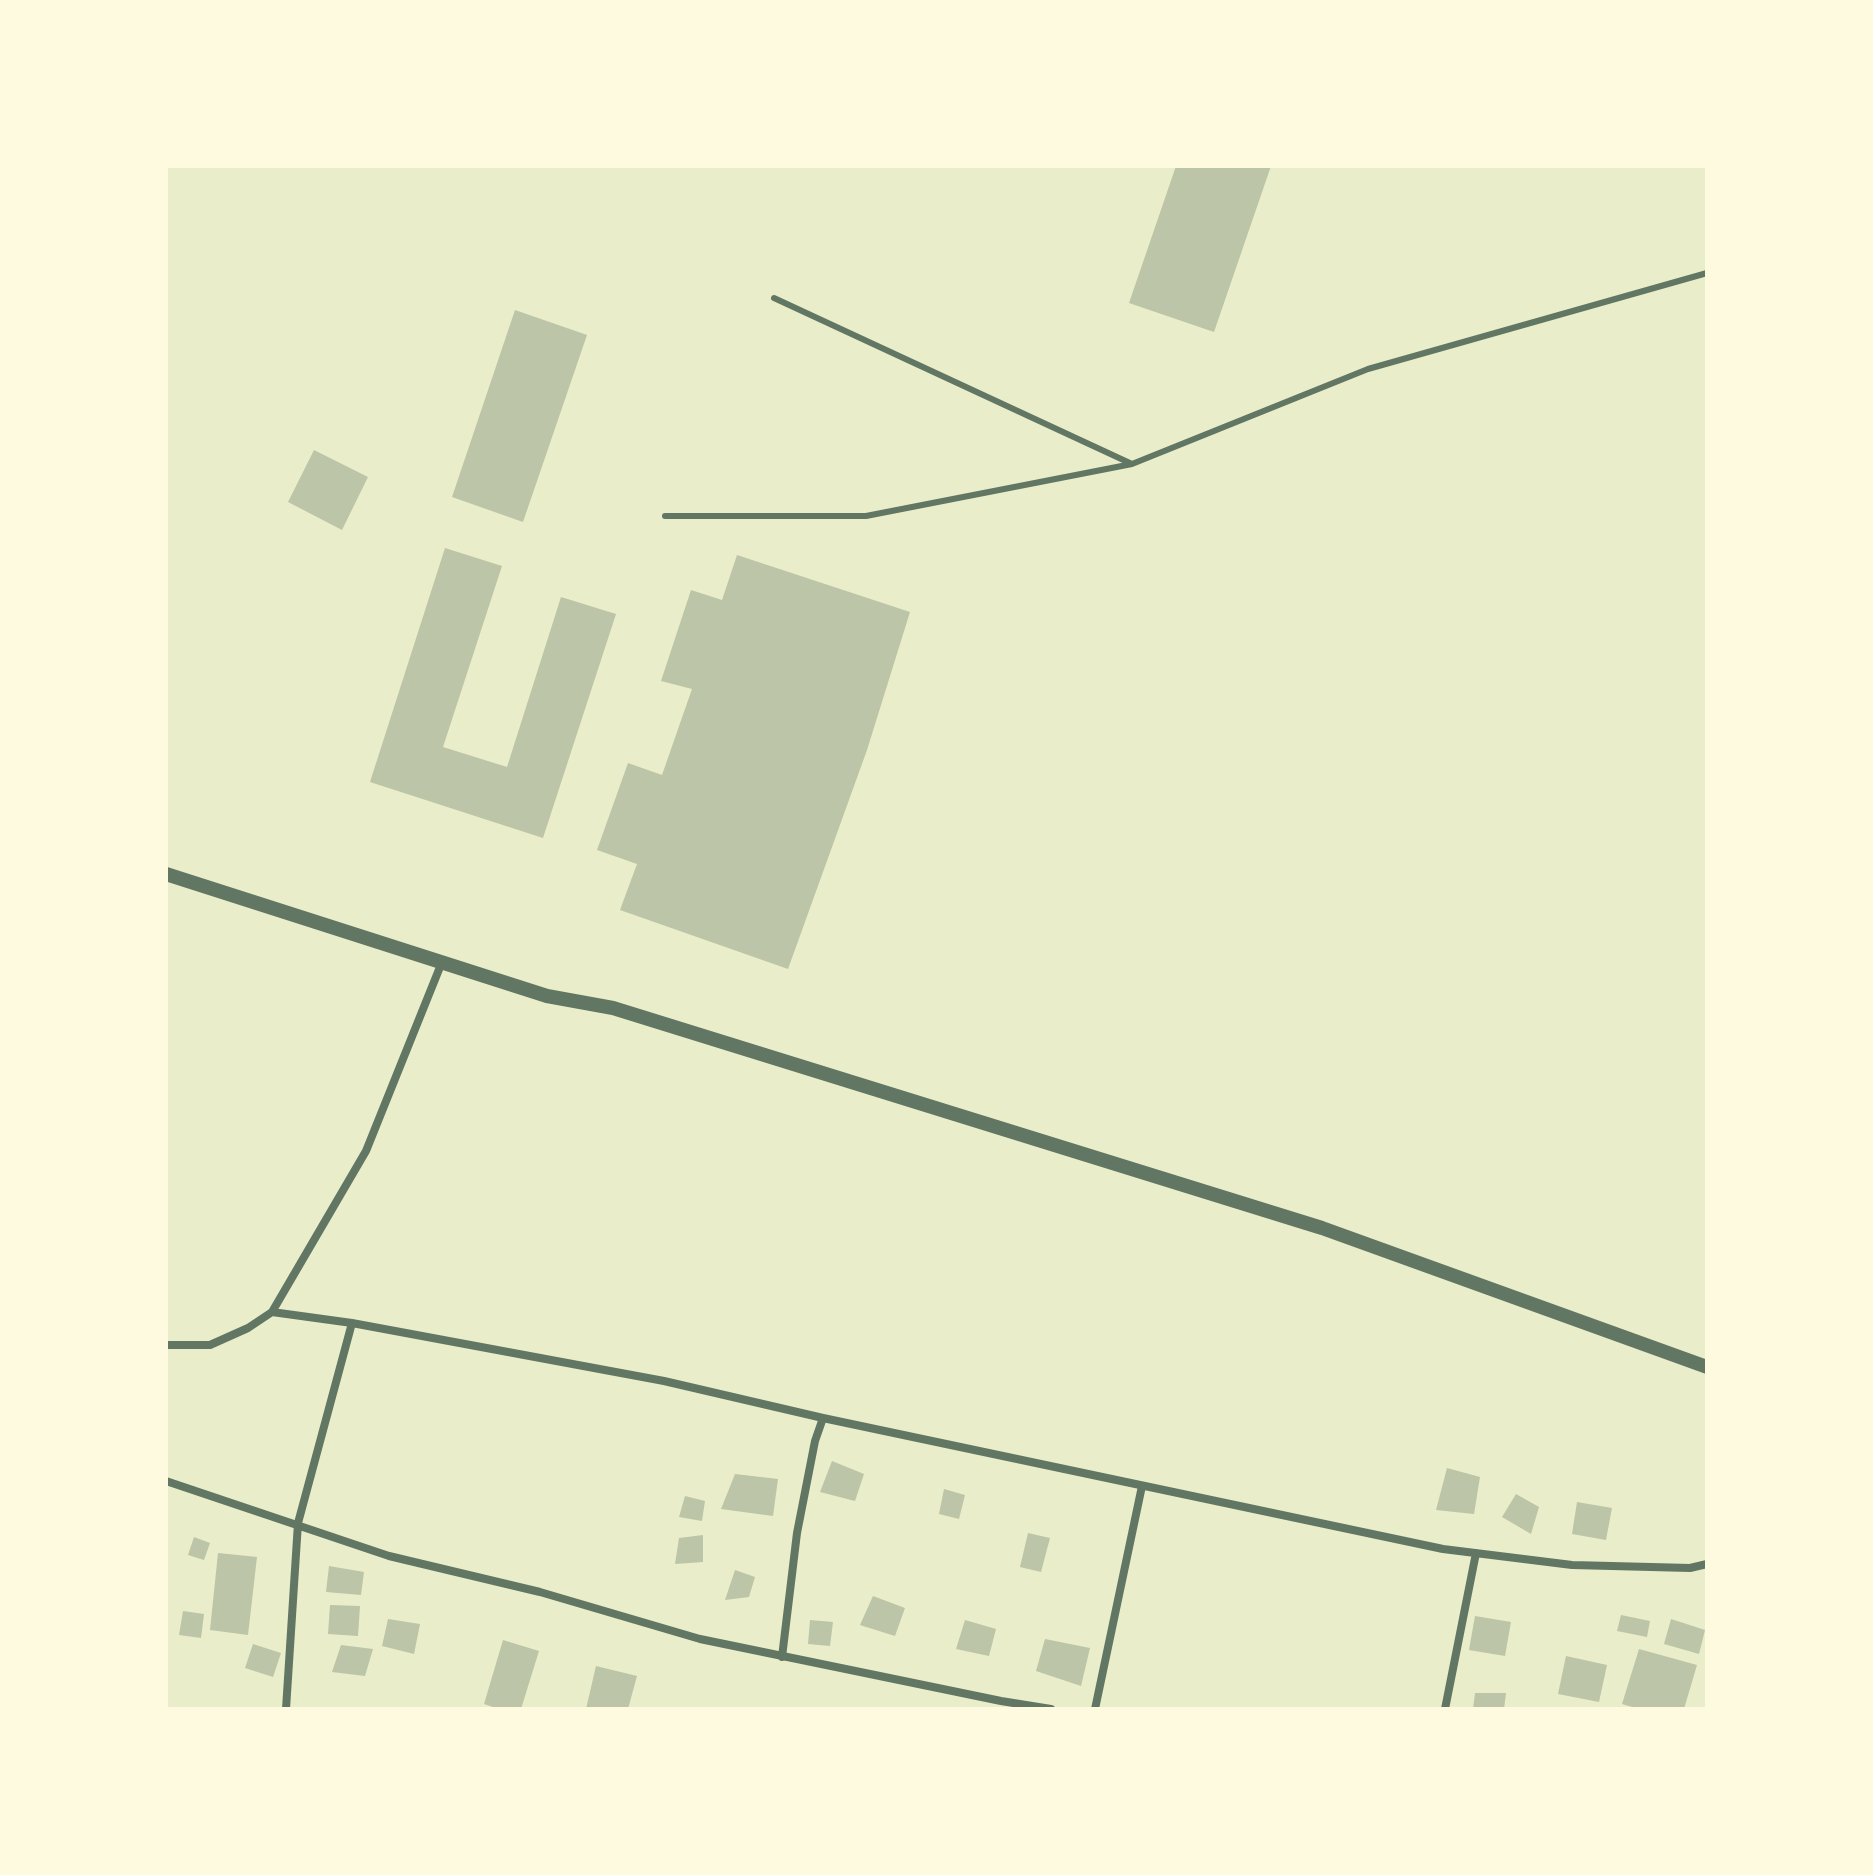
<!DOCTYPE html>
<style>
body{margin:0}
#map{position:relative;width:1873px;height:1875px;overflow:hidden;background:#e9edc9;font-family:"Titillium Web",sans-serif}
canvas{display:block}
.frame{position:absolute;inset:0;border:168px solid #fefae0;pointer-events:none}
</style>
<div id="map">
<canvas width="1873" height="1875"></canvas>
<div class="frame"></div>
</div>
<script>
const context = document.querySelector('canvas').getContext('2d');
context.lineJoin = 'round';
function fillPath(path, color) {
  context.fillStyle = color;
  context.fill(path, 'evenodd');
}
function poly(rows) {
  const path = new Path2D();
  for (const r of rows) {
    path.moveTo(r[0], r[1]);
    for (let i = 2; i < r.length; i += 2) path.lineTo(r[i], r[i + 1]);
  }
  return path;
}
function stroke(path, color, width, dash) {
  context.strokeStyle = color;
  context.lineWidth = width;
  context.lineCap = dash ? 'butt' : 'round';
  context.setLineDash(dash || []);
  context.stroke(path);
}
fillPath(poly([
 [1176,166,1271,166,1214,332,1129,303],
 [515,310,587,335,523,522,452,497],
 [314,450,368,477,342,530,288,502],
 [445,548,502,566,443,747,507,767,561,597,616,614,543,838,370,782],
 [737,555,910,612,867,750,788,969,620,910,637,864,597,850,628,763,662,775,692,689,661,681,691,590,722,600],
 [832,1461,864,1474,855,1501,820,1492],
 [1447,1468,1480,1477,1474,1514,1436,1510],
 [735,1474,778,1479,773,1516,721,1509],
 [944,1489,965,1495,959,1519,939,1514],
 [1516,1494,1539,1507,1531,1534,1502,1517],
 [685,1496,705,1501,702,1521,679,1517],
 [1577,1502,1612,1508,1606,1540,1572,1534],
 [1028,1533,1050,1538,1041,1572,1020,1567],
 [703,1535,703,1562,675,1564,679,1538],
 [194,1537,210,1543,204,1560,188,1555],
 [218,1553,257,1557,248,1635,210,1630],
 [329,1566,364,1572,361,1595,326,1592],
 [735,1570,755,1577,749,1597,725,1600],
 [873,1596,905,1608,895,1636,860,1625],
 [330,1605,360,1606,358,1636,328,1634],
 [183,1611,204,1614,201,1638,179,1635],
 [1621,1615,1650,1621,1647,1637,1617,1631],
 [1475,1616,1511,1622,1505,1656,1469,1650],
 [388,1619,420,1624,414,1654,382,1646],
 [1671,1619,1705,1630,1699,1654,1664,1644],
 [810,1620,833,1622,830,1646,808,1644],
 [965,1620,996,1629,989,1656,956,1649],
 [1045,1639,1090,1648,1081,1686,1036,1671],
 [503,1640,539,1651,521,1709,499,1709,484,1704],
 [253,1644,281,1653,273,1677,245,1668],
 [341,1645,373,1649,365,1676,332,1672],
 [1639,1649,1697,1665,1684,1709,1639,1709,1622,1704],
 [1566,1656,1607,1665,1599,1702,1558,1694],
 [596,1666,637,1676,628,1709,586,1709],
 [1475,1693,1506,1693,1504,1709,1473,1709]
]), '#bcc5a7');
stroke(poly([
 [774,298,1132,464,1368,369,1707,273],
 [665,516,866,516,1132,464]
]), '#617663', 6);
stroke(poly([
 [272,1312,352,1323,664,1381,823,1418,1443,1549,1572,1565,1690,1568,1707,1564],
 [166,1345,210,1345,248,1328,272,1312,366,1151,442,962],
 [166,1481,389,1556,540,1592,700,1639,1001,1701,1051,1709],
 [782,1657,797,1533,815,1441,823,1418],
 [286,1709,298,1523,352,1323],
 [1095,1709,1142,1486],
 [1445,1709,1476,1553]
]), '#617663', 8);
stroke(poly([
 [166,874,547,996,613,1008,1322,1228,1707,1367]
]), '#617663', 14);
</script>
